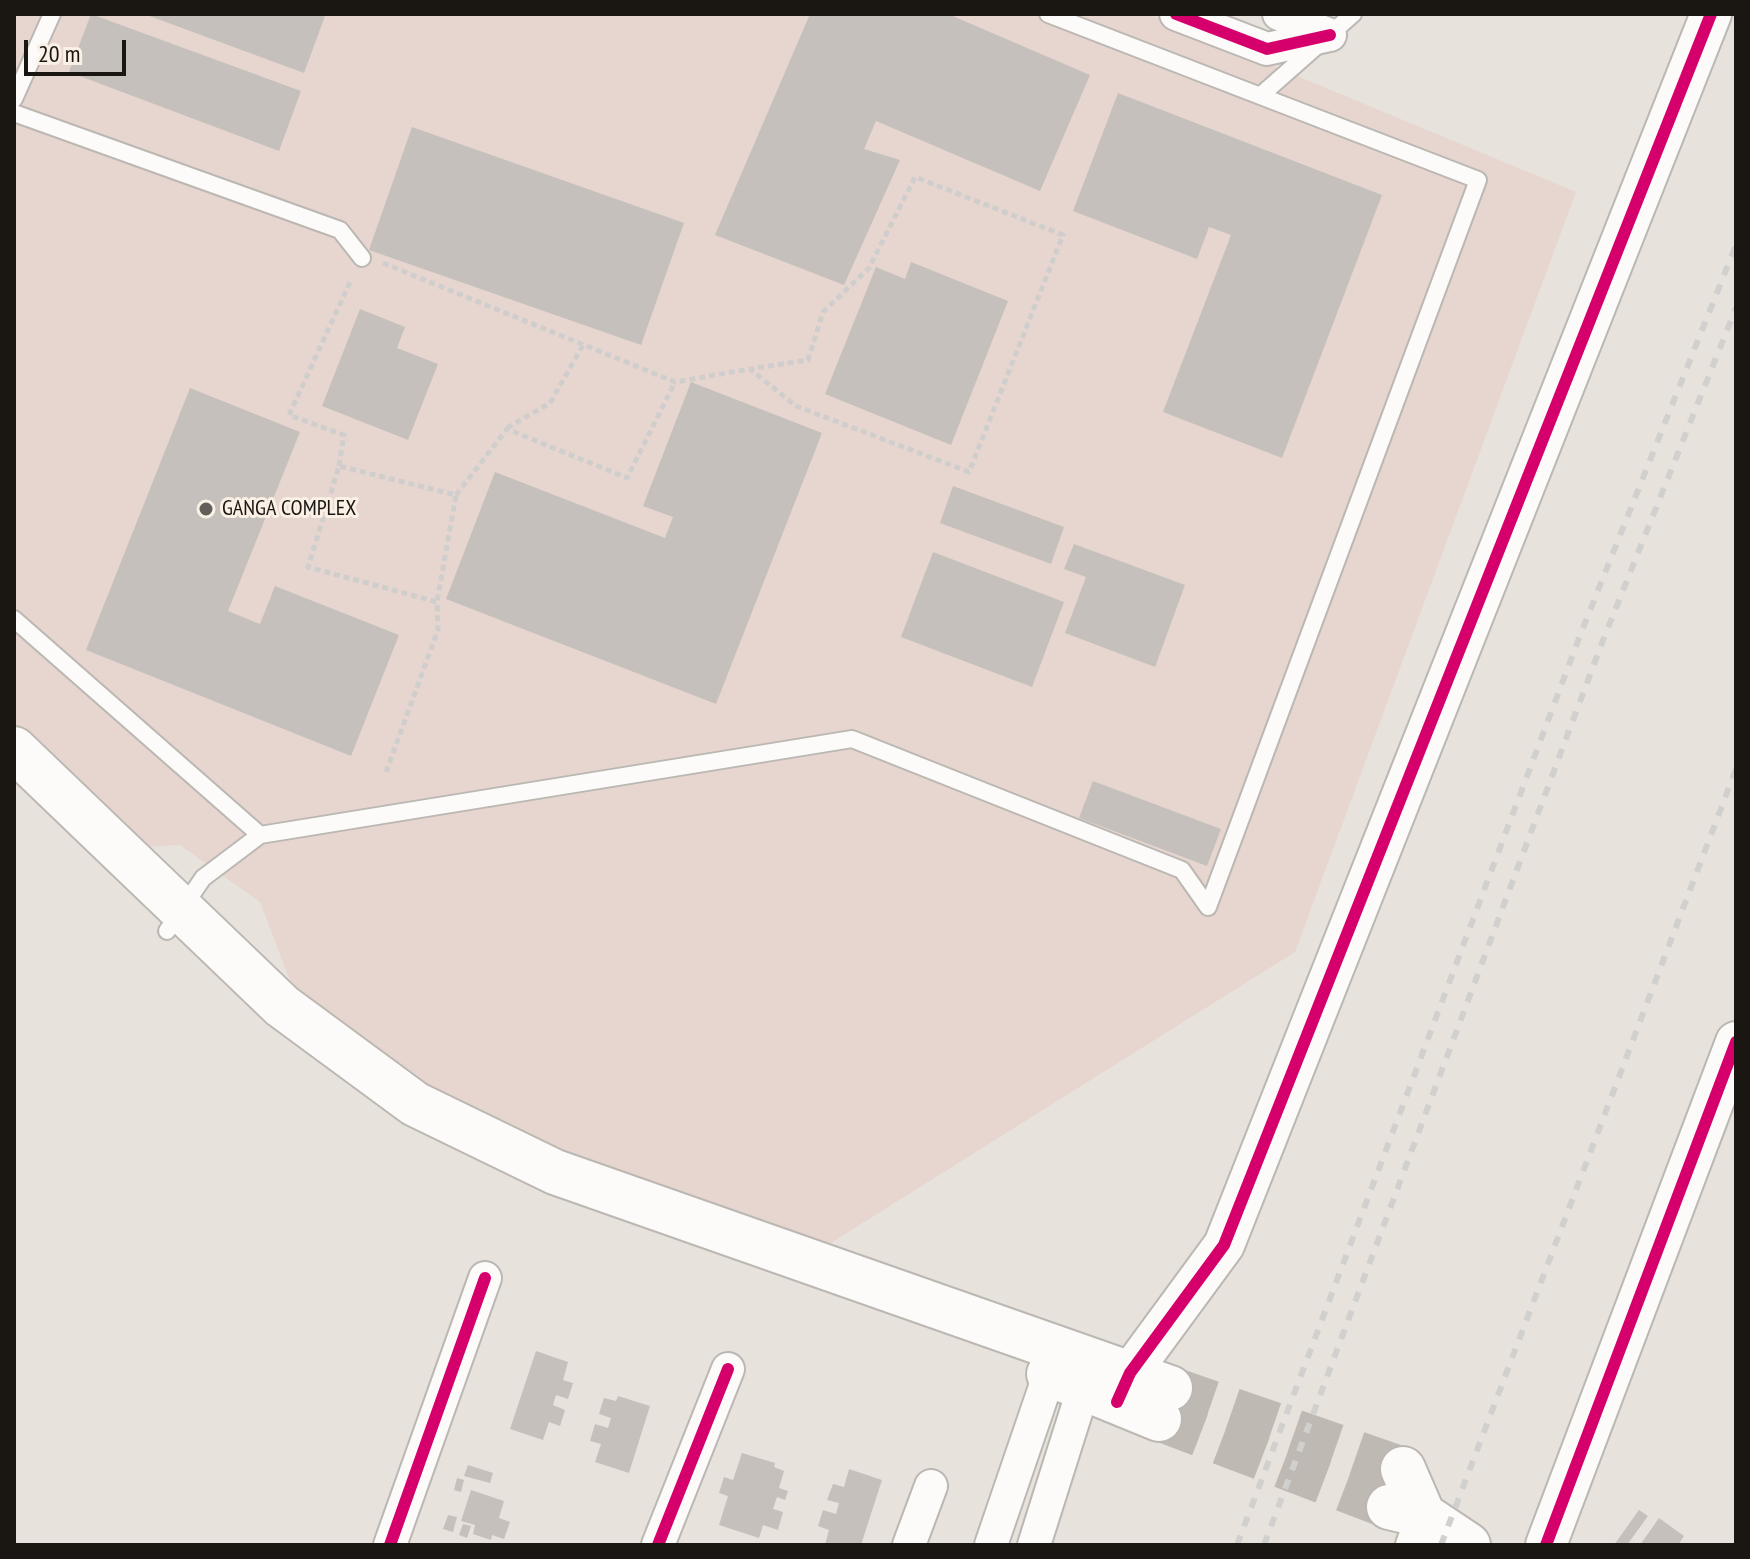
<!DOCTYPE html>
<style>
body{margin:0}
#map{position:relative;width:1750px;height:1559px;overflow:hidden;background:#e8e2dc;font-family:"PT Sans Narrow",sans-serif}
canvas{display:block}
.frame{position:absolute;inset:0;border:16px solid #1a1713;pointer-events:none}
.scale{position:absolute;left:24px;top:40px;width:102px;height:36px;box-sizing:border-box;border:4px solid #1a1713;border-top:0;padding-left:10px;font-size:24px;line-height:28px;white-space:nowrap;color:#1a1713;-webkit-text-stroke:6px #faf0e5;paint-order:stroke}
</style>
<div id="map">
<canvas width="1750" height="1559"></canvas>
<div class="frame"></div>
<div class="scale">20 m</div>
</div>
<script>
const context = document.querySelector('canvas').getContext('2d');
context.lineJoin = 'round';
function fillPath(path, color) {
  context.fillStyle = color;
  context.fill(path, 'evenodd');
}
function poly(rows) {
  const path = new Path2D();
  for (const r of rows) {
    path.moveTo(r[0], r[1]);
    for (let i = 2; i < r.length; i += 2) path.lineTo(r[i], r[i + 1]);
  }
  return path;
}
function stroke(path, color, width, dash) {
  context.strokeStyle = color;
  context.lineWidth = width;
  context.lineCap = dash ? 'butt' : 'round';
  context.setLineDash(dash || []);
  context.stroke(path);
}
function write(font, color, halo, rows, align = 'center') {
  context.font = font + ' "PT Sans Narrow",sans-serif';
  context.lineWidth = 6;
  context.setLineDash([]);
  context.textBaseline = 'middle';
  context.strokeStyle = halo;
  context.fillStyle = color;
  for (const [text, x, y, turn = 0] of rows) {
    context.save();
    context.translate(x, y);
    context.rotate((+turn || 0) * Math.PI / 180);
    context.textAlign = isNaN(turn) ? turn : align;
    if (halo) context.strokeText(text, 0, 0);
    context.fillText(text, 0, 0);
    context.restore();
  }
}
fillPath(poly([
 [14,14,1148,14,1576,192,1295,952,810,1256,481,1122,297,999,260,902,180,845,130,848,14,734]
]), '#e7d6cf');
fillPath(poly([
 [91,14,301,91,279,151,69,72],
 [144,14,320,14,325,16,304,73],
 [810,14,948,14,1090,75,1040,191,876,121,864,149,900,160,844,285,715,235],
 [1118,93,1382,195,1282,458,1163,412,1231,235,1209,227,1197,259,1073,211],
 [412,127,684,223,641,345,369,250],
 [911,262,1008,301,951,445,825,394,876,267,905,279],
 [360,309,405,327,397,348,438,364,408,440,322,406],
 [691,382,822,433,716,704,446,599,495,472,665,538,673,517,643,506],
 [190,388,300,432,228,611,260,624,275,586,399,635,351,756,86,650],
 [953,486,1064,527,1051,564,940,523],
 [1074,544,1185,585,1155,667,1065,633,1086,577,1064,569],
 [933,552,1064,602,1032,687,901,637],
 [1093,781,1221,829,1207,866,1079,818],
 [536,1351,568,1362,563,1380,573,1383,568,1399,556,1395,553,1405,565,1410,560,1426,549,1422,543,1440,510,1429],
 [618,1396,650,1406,629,1473,595,1462,601,1444,590,1441,595,1424,608,1428,611,1418,599,1414,604,1398,616,1401],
 [742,1453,775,1463,774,1467,784,1471,779,1488,788,1491,785,1500,777,1497,773,1509,783,1512,778,1530,763,1525,759,1538,719,1525,728,1496,719,1493,724,1477,733,1480],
 [468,1465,493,1473,490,1483,464,1476],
 [849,1469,882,1480,869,1520,861,1545,825,1545,829,1530,818,1526,823,1510,836,1514,839,1503,827,1500,833,1484,844,1487],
 [457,1478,464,1480,461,1492,454,1490],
 [471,1490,504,1501,499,1518,510,1522,504,1539,492,1535,491,1540,473,1534,475,1525,461,1521],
 [1639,1510,1648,1516,1627,1545,1614,1545],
 [448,1515,457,1517,453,1532,443,1529],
 [1659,1518,1684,1536,1678,1545,1640,1545],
 [463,1524,471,1526,467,1538,459,1535]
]), '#c5c0bc');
stroke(poly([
 [1170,1388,1403,1469],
 [1159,1419,1389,1507]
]), '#bfb9b4', 44, [44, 22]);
const service = poly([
 [1048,14,1478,180,1208,907],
 [1260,96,1353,14],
 [14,99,52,14],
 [14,113,340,230,362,258],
 [14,619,260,835],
 [167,931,203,878,260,835,852,739,1182,870,1208,907]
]);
const minor = poly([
 [1176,14,1267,49,1330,35],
 [1279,14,1330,35],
 [390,1545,485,1278],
 [658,1545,728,1369],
 [909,1545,931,1486],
 [991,1545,1056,1355],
 [1034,1545,1084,1387],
 [1412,1545,1423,1515]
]);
const tertiary = poly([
 [1117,1402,1130,1373,1224,1245,1711,14],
 [1546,1545,1736,1042]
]);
const secondary = poly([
 [14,749,282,1006,415,1104,555,1172,1170,1388],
 [1049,1374,1159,1419],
 [1403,1469,1423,1515],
 [1389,1507,1423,1515,1468,1545]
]);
stroke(service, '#bbb7b2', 20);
stroke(minor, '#bbb7b2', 36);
stroke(tertiary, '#bbb7b2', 44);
stroke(secondary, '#bbb7b2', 48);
stroke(poly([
 [383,263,675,382,750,369,796,406,969,472,1063,235,915,177,869,268,823,312,808,360,750,369],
 [507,428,550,403,583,345],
 [339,466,344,435,289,415,351,280],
 [456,495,507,429,627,478,675,382],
 [386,772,438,630,437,602,308,567,339,466,456,495,437,602]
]), '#cfcecd', 5, [6, 4]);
stroke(service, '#fcfbfa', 16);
stroke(minor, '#fcfbfa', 32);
stroke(tertiary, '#fcfbfa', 40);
stroke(secondary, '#fcfbfa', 44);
stroke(poly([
 [1237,1545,1581,633,1736,245],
 [1264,1545,1600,648,1736,308],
 [1441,1545,1736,769]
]), '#d1d0ce', 6, [10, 10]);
stroke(poly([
 [1176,14,1267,49,1330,35],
 [1117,1402,1130,1373,1224,1245,1711,14],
 [390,1545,485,1278],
 [658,1545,728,1369],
 [1546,1545,1736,1042]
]), '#d6006c', 12);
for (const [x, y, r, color] of [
 [206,509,8,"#625e59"]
]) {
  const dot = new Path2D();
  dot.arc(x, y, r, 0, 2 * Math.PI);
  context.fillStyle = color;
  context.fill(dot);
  stroke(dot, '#faf0e5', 3);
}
write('22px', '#1a1713', '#faf0e5', [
 ["GANGA COMPLEX",222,509]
], 'left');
</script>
